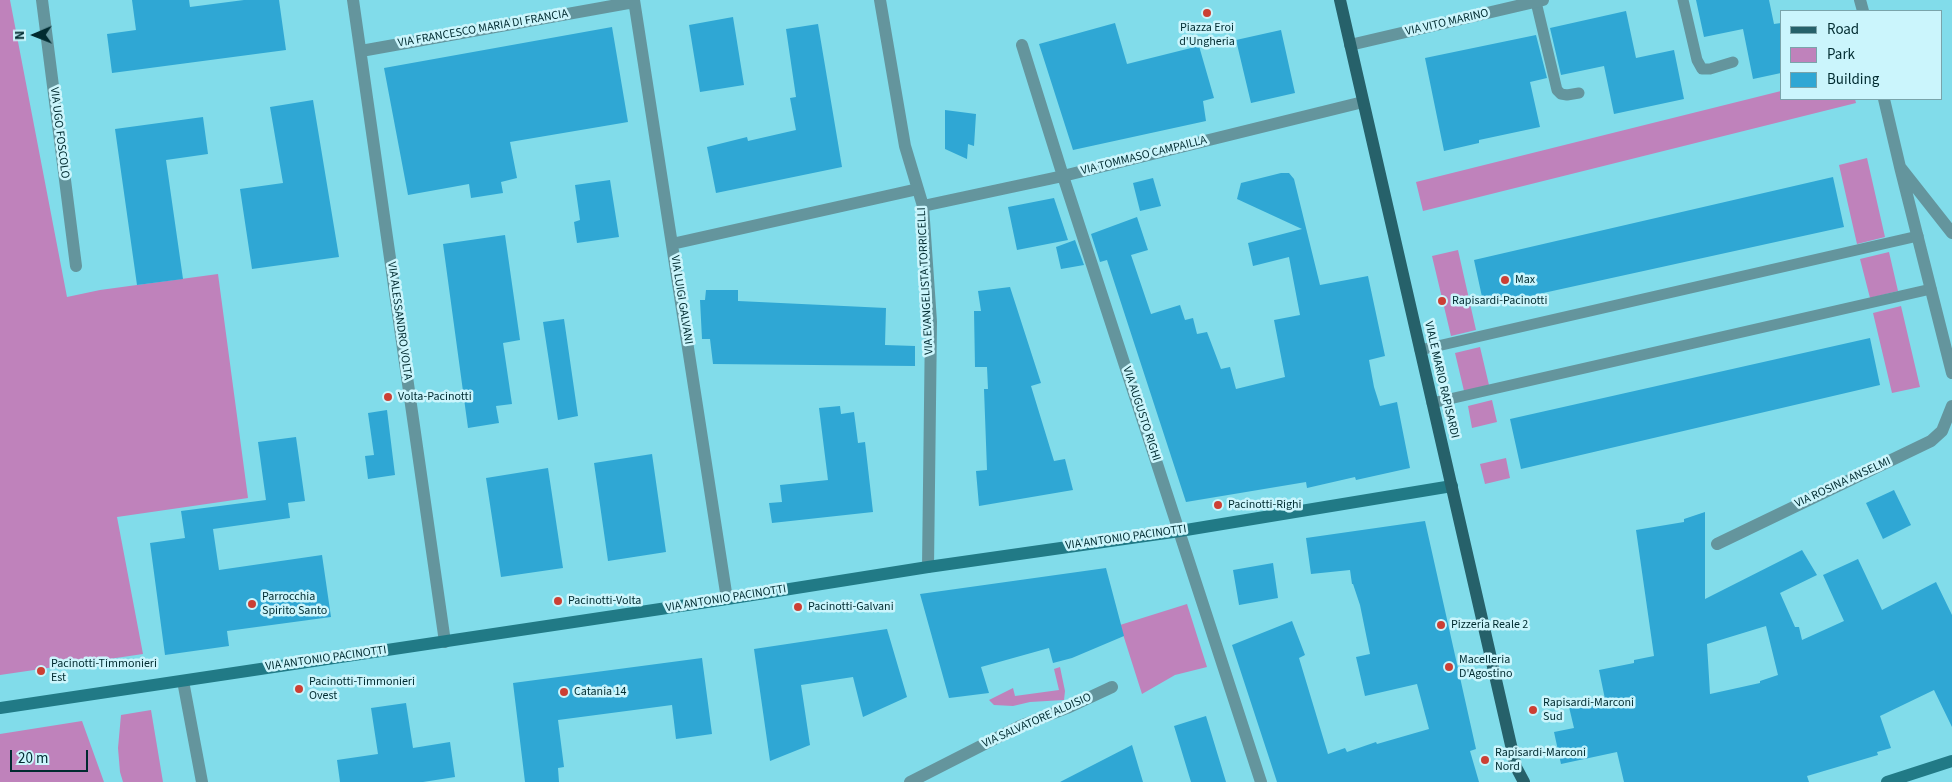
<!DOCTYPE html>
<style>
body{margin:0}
#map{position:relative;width:1952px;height:782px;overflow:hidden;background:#81dcea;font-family:"Source Sans 3",sans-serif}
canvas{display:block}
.legend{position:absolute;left:1780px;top:10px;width:162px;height:90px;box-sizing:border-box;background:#cbf5fc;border:1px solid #7aa4aa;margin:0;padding:6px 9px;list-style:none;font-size:15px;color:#012b30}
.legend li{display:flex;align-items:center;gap:10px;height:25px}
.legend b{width:25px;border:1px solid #7aa4aa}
.north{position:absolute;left:10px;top:10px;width:50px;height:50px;-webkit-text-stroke:4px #cbf5fc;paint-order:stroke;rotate:269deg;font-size:14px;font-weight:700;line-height:20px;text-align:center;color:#012b30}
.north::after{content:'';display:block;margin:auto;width:18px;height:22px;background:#012b30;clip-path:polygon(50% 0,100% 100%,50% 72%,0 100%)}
.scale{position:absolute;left:10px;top:750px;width:78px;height:22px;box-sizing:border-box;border:2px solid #012b30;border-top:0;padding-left:6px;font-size:15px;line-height:18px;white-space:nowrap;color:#012b30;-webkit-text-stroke:4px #cbf5fc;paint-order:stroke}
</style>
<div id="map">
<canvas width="1952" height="782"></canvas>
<ul class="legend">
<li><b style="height:6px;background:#26616a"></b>Road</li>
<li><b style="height:14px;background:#bf82bb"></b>Park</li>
<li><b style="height:14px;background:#2fa7d4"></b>Building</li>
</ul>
<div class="north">N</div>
<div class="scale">20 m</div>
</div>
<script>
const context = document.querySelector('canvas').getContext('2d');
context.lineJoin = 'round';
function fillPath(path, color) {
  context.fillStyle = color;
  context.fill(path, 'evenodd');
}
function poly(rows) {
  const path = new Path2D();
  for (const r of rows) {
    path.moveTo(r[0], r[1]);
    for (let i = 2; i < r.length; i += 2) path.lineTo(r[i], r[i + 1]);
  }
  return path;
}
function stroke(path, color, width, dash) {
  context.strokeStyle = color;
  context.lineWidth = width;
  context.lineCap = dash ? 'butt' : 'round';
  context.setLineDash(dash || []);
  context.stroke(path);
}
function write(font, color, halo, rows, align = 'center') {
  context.font = font + ' "Source Sans 3",sans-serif';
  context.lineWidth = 5;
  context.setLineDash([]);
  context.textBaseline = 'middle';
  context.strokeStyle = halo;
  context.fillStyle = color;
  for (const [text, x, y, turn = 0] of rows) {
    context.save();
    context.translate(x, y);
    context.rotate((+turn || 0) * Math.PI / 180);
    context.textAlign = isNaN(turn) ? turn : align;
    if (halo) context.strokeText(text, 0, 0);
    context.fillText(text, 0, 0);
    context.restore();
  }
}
fillPath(poly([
 [0,0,10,0,67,297,100,290,218,274,248,498,117,517,143,654,0,675],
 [1781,91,1781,99,1855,99,1856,103,1423,211,1416,182],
 [1867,158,1885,237,1857,244,1839,165],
 [1458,250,1476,330,1451,336,1432,256],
 [1889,252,1898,291,1870,298,1860,259],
 [1901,306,1920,387,1892,393,1873,313],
 [1480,347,1489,385,1464,391,1455,353],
 [1492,400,1497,422,1472,428,1468,406],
 [1506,458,1510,478,1485,484,1480,464],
 [1187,604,1207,667,1175,675,1142,694,1120,625],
 [1060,667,1065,691,1064,700,1030,702,1013,706,994,705,989,700,1013,688,1015,696,1059,690,1054,669],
 [151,710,163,782,123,782,120,772,118,748,121,715],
 [82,721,104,782,0,782,0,734]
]), '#bf82bb');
fillPath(poly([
 [132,0,189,0,190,7,244,0,279,0,286,50,112,73,107,34,136,30],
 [1696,0,1769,0,1774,24,1781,23,1781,73,1753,79,1743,29,1704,37],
 [1626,11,1636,58,1674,50,1684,99,1614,114,1604,66,1561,75,1550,28],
 [733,17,744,85,700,92,689,25],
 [1115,23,1127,64,1199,46,1214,98,1203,101,1206,121,1073,150,1039,44],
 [818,24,842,167,716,193,707,147,747,137,748,141,796,130,790,98,796,97,786,29],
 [612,27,628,122,510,142,517,178,501,182,503,193,471,198,469,184,408,195,384,68],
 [1281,30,1295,93,1251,103,1236,40],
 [1536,35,1547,78,1530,82,1540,127,1479,140,1479,143,1444,151,1425,58],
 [313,100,339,257,252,269,240,189,283,183,270,107],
 [945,110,976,114,974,146,968,144,967,159,945,149],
 [203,117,208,154,166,160,183,279,137,285,115,129],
 [1281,173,1289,173,1294,179,1320,285,1368,276,1385,356,1369,360,1374,387,1380,406,1397,402,1410,468,1356,480,1355,477,1307,488,1306,482,1186,502,1107,260,1100,262,1091,234,1137,217,1148,250,1131,255,1151,314,1180,305,1185,320,1193,318,1197,334,1207,332,1221,369,1230,367,1236,389,1285,377,1274,320,1300,315,1289,257,1253,266,1248,243,1302,229,1237,199,1241,183],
 [1833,177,1844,227,1484,306,1474,260],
 [1153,178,1161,206,1140,211,1133,183],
 [610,180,619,237,577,243,574,222,580,220,575,185],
 [1054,198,1068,240,1017,250,1008,207],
 [505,235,520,340,503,343,512,404,496,406,499,423,468,428,443,244],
 [1075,240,1084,265,1061,269,1056,247],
 [1010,287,1041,383,1031,386,1054,461,1065,459,1073,490,979,506,976,471,987,470,984,389,988,389,987,367,975,367,974,311,981,311,978,291],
 [706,290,738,290,738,301,886,308,885,345,915,346,915,366,713,364,710,339,702,339,700,300,705,300],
 [564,319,578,416,558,420,543,322],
 [1870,338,1880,385,1521,469,1510,419],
 [840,406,841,414,854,412,858,443,865,442,873,512,772,523,769,503,782,502,780,485,828,480,819,408],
 [387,410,395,475,368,479,365,456,374,455,368,413],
 [296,437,305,501,288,503,290,518,213,529,219,570,322,555,331,617,227,631,229,646,165,655,150,543,185,538,181,511,266,500,258,442],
 [652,454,666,552,608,561,594,463],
 [548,468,563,568,501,577,486,478],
 [1894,490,1911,525,1883,539,1866,503],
 [1705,512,1705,599,1802,550,1817,575,1780,593,1795,627,1799,627,1802,640,1844,621,1823,575,1858,559,1882,610,1936,582,1952,615,1952,727,1934,690,1880,716,1891,748,1877,752,1878,755,1807,776,1809,782,1624,782,1617,752,1561,764,1554,732,1574,728,1569,707,1605,699,1599,670,1634,663,1634,660,1654,656,1636,530,1684,522,1684,519],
 [1766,626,1778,675,1760,681,1760,683,1710,694,1707,644],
 [1425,521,1476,749,1470,751,1479,782,1277,782,1232,645,1292,621,1305,655,1299,658,1328,754,1345,748,1347,752,1376,742,1377,744,1429,729,1417,684,1365,696,1356,657,1370,654,1360,605,1353,584,1352,584,1350,570,1311,574,1306,538],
 [1273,563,1278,598,1239,605,1233,570],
 [1106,568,1124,636,1072,658,1053,663,1049,648,981,667,989,693,949,698,920,594],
 [887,629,907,697,863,717,853,677,801,685,810,745,770,761,754,649],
 [702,658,712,734,676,739,672,705,558,720,564,767,558,768,559,782,525,782,513,683],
 [406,703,413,748,450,742,455,777,423,782,340,782,337,760,378,754,371,708],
 [1206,716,1226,782,1191,782,1174,726],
 [1132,745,1143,782,1060,782,1095,764]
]), '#2fa7d4');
stroke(poly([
 [1683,0,1697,60,1702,69,1710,69,1733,62],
 [1536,2,1557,90,1561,94,1567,95,1579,93],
 [1420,350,1918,236],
 [1432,403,1931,289]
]), '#64959d', 11);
stroke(poly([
 [42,0,76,266],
 [353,0,445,642],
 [634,0,727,599],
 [880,0,905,146,923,206,931,322,928,567],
 [1860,0,1863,11],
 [1022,45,1063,176,1261,782],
 [1350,45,1543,0],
 [361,51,634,2],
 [1884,99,1900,167,1952,233],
 [1900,167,1952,373],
 [923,206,1063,176,1363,102],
 [672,244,918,189],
 [1717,544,1931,441,1942,431,1952,406],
 [183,681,202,782],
 [910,782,1020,726,1067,708,1112,687]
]), '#64959d', 12);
stroke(poly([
 [0,708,727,599,928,567,1180,531,1452,486],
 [1887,782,1952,761]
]), '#217a86', 12);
stroke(poly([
 [1340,0,1516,767,1524,782]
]), '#26616a', 12);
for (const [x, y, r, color] of [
 [1207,13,5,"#cc3f34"],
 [1505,280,5,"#cc3f34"],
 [1442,301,5,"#cc3f34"],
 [388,397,5,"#cc3f34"],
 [1218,505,5,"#cc3f34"],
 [558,601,5,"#cc3f34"],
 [252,604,5,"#cc3f34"],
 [798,607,5,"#cc3f34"],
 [1441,625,5,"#cc3f34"],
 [1449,667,5,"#cc3f34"],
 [41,671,5,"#cc3f34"],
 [299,689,5,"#cc3f34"],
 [564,692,5,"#cc3f34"],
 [1533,710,5,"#cc3f34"],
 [1485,760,5,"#cc3f34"]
]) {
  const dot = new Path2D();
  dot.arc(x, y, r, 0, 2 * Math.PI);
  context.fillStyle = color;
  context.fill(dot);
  stroke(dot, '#cbf5fc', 2);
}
write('12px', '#012b30', '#cbf5fc', [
 ["VIA VITO MARINO",1447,23,-13],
 ["VIA FRANCESCO MARIA DI FRANCIA",483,29,-10],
 ["VIA UGO FOSCOLO",59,133,83],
 ["VIA TOMMASO CAMPAILLA",1144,156,-14],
 ["VIA EVANGELISTA TORRICELLI",926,281,-93],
 ["VIA LUIGI GALVANI",681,300,81],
 ["VIA ALESSANDRO VOLTA",399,321,82],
 ["VIALE MARIO RAPISARDI",1441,380,77],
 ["VIA AUGUSTO RIGHI",1141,414,72],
 ["VIA ROSINA ANSELMI",1843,483,-25],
 ["VIA ANTONIO PACINOTTI",1126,538,-8],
 ["VIA ANTONIO PACINOTTI",726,599,-9],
 ["VIA ANTONIO PACINOTTI",326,659,-8],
 ["VIA SALVATORE ALDISIO",1037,721,-24]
]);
write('12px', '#012b30', '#cbf5fc', [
 ["Piazza Eroi",1207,28,"center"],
 ["d'Ungheria",1207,42,"center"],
 ["Max",1515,280],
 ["Rapisardi-Pacinotti",1452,301],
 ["Volta-Pacinotti",398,397],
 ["Pacinotti-Righi",1228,505],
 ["Parrocchia",262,597],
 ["Spirito Santo",262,611],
 ["Pacinotti-Volta",568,601],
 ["Pacinotti-Galvani",808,607],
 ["Pizzeria Reale 2",1451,625],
 ["Macelleria",1459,660],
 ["D'Agostino",1459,674],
 ["Pacinotti-Timmonieri",51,664],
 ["Est",51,678],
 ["Pacinotti-Timmonieri",309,682],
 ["Ovest",309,696],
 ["Catania 14",574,692],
 ["Rapisardi-Marconi",1543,703],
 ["Sud",1543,717],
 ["Rapisardi-Marconi",1495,753],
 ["Nord",1495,767]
], 'left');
</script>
